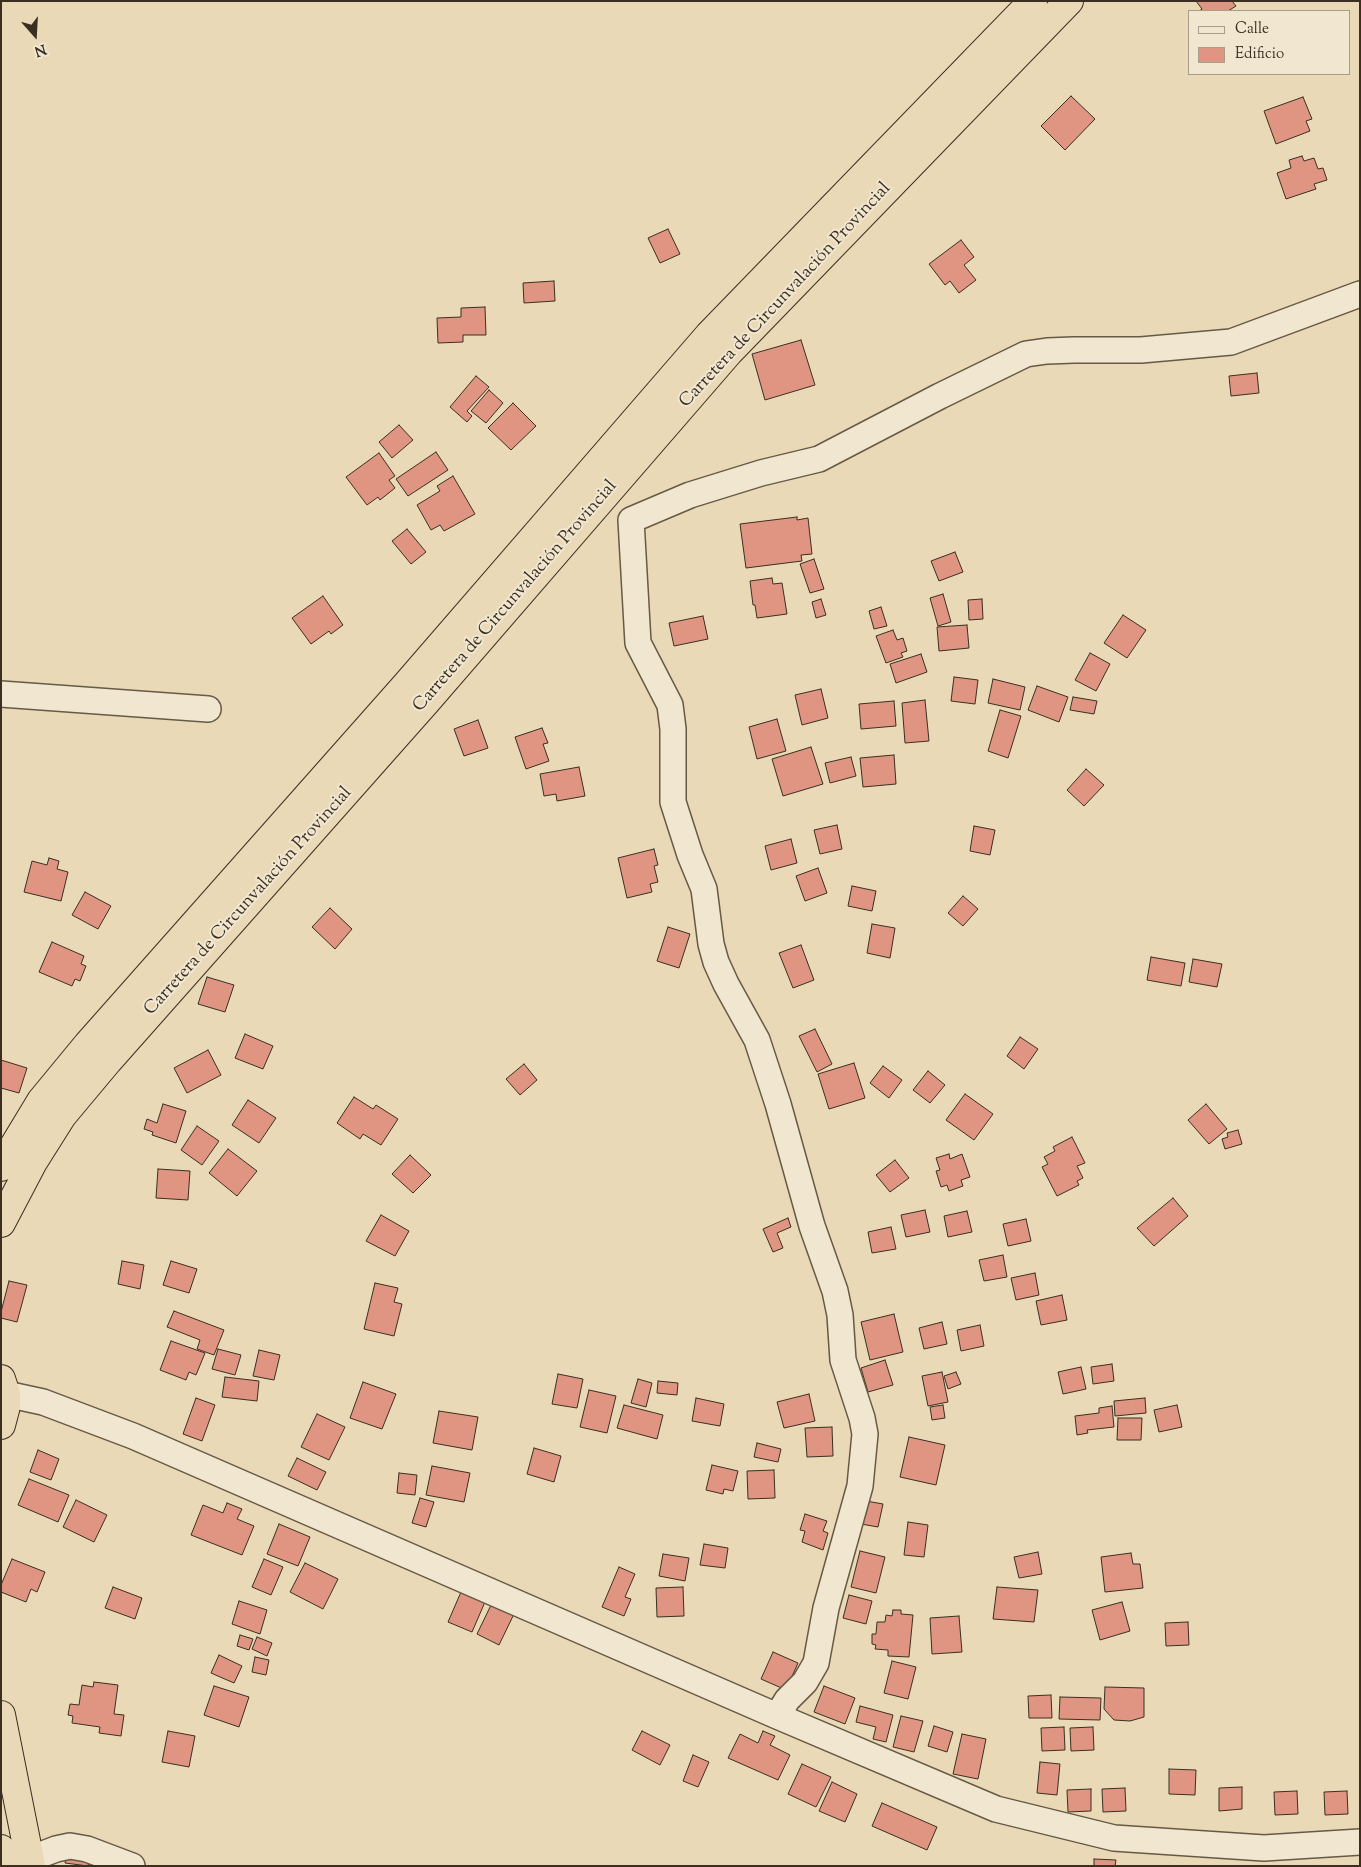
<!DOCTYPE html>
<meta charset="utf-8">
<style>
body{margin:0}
#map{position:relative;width:1361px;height:1867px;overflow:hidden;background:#ead9b6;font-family:"Sorts Mill Goudy",serif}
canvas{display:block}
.frame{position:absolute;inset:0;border:2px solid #3a2f21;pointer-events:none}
.legend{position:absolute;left:1188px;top:10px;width:162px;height:65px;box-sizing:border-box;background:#f1e6d0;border:1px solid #a89d8a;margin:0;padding:6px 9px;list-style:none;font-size:15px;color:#3a2f21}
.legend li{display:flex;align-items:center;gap:10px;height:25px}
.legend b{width:25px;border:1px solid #a89d8a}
.north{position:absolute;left:10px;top:10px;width:50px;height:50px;-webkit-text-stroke:4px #f1e6d0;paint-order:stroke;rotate:161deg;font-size:14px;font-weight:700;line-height:20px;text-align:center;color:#3a2f21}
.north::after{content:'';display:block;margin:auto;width:18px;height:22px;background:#3a2f21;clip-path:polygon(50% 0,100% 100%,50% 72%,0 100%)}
</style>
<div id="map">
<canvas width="1361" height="1867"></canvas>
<div class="frame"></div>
<ul class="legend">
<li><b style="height:6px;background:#f1e6d0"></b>Calle</li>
<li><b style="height:14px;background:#e09482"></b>Edificio</li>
</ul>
<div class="north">N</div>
</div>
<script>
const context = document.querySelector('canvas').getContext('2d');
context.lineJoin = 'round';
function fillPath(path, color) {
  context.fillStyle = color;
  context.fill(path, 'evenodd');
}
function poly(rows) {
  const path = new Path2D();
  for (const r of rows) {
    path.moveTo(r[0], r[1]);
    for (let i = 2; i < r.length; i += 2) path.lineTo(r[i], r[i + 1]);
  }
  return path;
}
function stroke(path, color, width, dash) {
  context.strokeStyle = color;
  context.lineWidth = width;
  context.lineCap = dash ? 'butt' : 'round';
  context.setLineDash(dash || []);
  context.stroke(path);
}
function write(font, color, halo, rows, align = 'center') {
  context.font = font + ' "Sorts Mill Goudy",serif';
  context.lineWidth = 4;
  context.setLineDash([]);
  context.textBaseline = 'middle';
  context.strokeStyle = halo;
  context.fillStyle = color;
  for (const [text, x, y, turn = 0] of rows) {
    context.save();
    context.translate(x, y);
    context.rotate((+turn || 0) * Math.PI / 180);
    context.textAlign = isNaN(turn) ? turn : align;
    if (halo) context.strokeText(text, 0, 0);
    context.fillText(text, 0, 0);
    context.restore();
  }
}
const building = poly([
 [1196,1,1232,1,1236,6,1228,11,1199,11,1202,9,1196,1],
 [1071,96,1095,119,1065,150,1041,126,1071,96],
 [1303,97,1312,119,1306,121,1310,131,1276,144,1264,111,1303,97],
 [1302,156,1304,161,1314,158,1318,169,1323,168,1327,180,1314,184,1316,189,1286,199,1277,173,1291,168,1289,160,1302,156],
 [668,229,680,254,660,263,648,238,668,229],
 [961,240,974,257,964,265,976,280,959,293,950,281,945,285,929,264,961,240],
 [554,281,555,301,524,303,523,283,554,281],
 [485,307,486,335,463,335,463,342,438,343,437,318,461,317,461,308,485,307],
 [801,340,815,385,765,400,752,354,801,340],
 [1257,373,1259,393,1231,396,1229,376,1257,373],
 [476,376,489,387,467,411,472,416,467,422,450,407,476,376],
 [489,390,503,403,486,423,471,411,489,390],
 [513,403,536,426,511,450,488,428,513,403],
 [399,425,413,440,392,458,379,442,399,425],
 [436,452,448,470,408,496,396,479,436,452],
 [379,453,395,476,389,480,395,488,380,500,378,497,367,505,346,477,379,453],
 [453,476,475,514,444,531,440,525,431,530,417,505,440,491,437,486,453,476],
 [797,517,797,520,808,518,812,554,801,555,802,561,746,568,740,524,797,517],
 [407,529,426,552,411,564,392,541,407,529],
 [955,552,963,572,939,581,931,561,955,552],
 [814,559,824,589,810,593,800,564,814,559],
 [772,578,773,584,782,583,787,614,757,618,755,605,753,605,750,581,772,578],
 [943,594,951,622,938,626,930,598,943,594],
 [323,596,343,625,331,634,329,631,311,644,292,618,323,596],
 [821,599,826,615,816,618,812,602,821,599],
 [982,599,983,619,969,620,968,600,982,599],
 [881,607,887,626,874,629,869,611,881,607],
 [1123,615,1146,630,1127,658,1104,643,1123,615],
 [703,616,708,639,674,646,669,623,703,616],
 [967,625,969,648,939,651,937,627,967,625],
 [893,630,897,640,903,638,907,651,901,653,903,657,886,663,876,636,893,630],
 [1090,653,1110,664,1096,691,1075,680,1090,653],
 [921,654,927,672,896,683,890,664,921,654],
 [954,677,978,680,975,704,951,701,954,677],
 [993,679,1025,687,1020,710,988,703,993,679],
 [1037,686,1068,697,1059,722,1028,710,1037,686],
 [821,689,828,718,802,725,795,695,821,689],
 [1073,697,1097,701,1094,714,1070,710,1073,697],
 [925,700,929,741,905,743,902,703,925,700],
 [894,701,896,726,861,729,859,704,894,701],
 [1000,710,1021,716,1008,758,988,751,1000,710],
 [777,719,786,751,757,759,749,727,777,719],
 [478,720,488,748,464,756,454,729,478,720],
 [542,728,548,743,543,744,549,761,526,769,515,737,542,728],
 [811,747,823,784,783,796,772,759,811,747],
 [894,755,896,784,863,787,860,758,894,755],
 [851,757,856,776,830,783,825,763,851,757],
 [579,767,585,796,557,801,556,794,544,796,540,774,579,767],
 [1086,769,1104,785,1084,806,1067,790,1086,769],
 [837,825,842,849,820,854,814,830,837,825],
 [974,826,995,830,990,855,970,851,974,826],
 [791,839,797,863,771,870,765,846,791,839],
 [654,849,658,865,654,866,658,882,650,884,652,892,627,898,618,858,654,849],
 [49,858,59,861,57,869,68,872,61,901,24,892,32,861,47,865,49,858],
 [818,868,827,893,805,901,796,876,818,868],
 [852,886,876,891,872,911,848,906,852,886],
 [85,892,111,906,98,929,72,915,85,892],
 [963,896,978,909,963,926,948,913,963,896],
 [330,908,352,929,335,949,312,927,330,908],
 [872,924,895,928,890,958,867,953,872,924],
 [668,927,690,934,679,968,657,961,668,927],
 [52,942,84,956,81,964,86,966,80,981,75,979,72,986,39,972,52,942],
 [801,945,814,980,793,988,779,953,801,945],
 [1151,957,1185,963,1181,986,1147,980,1151,957],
 [1193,959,1222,964,1217,987,1189,982,1193,959],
 [207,977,234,985,225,1012,198,1004,207,977],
 [815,1029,832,1064,817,1072,799,1036,815,1029],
 [245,1034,273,1046,263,1069,235,1058,245,1034],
 [1020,1037,1038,1049,1024,1069,1007,1056,1020,1037],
 [208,1050,221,1075,187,1093,174,1068,208,1050],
 [1,1060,27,1068,19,1093,1,1088,1,1060],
 [854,1063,865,1098,829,1109,818,1074,854,1063],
 [524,1064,537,1080,520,1095,506,1079,524,1064],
 [883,1066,902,1080,889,1098,870,1083,883,1066],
 [928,1071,945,1085,930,1103,913,1090,928,1071],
 [965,1094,993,1114,974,1140,946,1120,965,1094],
 [354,1097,373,1109,376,1105,398,1119,381,1145,363,1134,360,1139,337,1123,354,1097],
 [248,1100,276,1118,259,1143,232,1125,248,1100],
 [163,1104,186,1111,176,1143,152,1135,153,1132,144,1129,147,1119,157,1123,163,1104],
 [1206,1104,1227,1129,1209,1144,1188,1120,1206,1104],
 [197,1126,219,1141,202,1165,181,1150,197,1126],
 [1238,1130,1242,1144,1225,1149,1222,1139,1228,1137,1227,1133,1238,1130],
 [1072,1137,1085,1163,1077,1166,1083,1178,1077,1181,1079,1185,1057,1196,1042,1167,1048,1164,1044,1157,1055,1151,1053,1147,1072,1137],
 [228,1149,257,1171,237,1196,209,1173,228,1149],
 [949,1154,950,1159,962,1154,970,1177,961,1180,963,1186,949,1191,947,1185,941,1187,936,1171,940,1170,936,1158,949,1154],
 [410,1155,431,1175,413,1193,392,1174,410,1155],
 [895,1160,909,1178,890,1192,876,1175,895,1160],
 [158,1169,190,1171,188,1200,156,1198,158,1169],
 [1173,1198,1188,1216,1154,1246,1137,1228,1173,1198],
 [925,1210,930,1232,906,1237,901,1215,925,1210],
 [967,1211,972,1232,948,1237,944,1216,967,1211],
 [381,1215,409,1231,395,1256,366,1241,381,1215],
 [788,1218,791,1227,777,1233,783,1248,773,1252,763,1229,788,1218],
 [1026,1219,1031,1241,1008,1246,1003,1224,1026,1219],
 [891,1227,896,1249,872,1253,868,1232,891,1227],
 [1003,1255,1007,1277,984,1281,979,1260,1003,1255],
 [122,1261,144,1265,140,1289,118,1284,122,1261],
 [171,1261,197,1269,189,1293,163,1285,171,1261],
 [1035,1273,1039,1295,1016,1300,1011,1278,1035,1273],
 [9,1281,27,1285,17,1322,1,1318,1,1312,9,1281],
 [375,1283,398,1288,394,1302,402,1304,394,1336,364,1329,375,1283],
 [1062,1295,1067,1320,1041,1325,1036,1301,1062,1295],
 [174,1311,224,1330,214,1355,197,1349,200,1340,167,1327,174,1311],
 [894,1314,903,1352,870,1360,861,1322,894,1314],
 [942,1322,947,1344,924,1349,919,1328,942,1322],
 [980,1325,984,1346,961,1351,957,1330,980,1325],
 [171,1341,205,1353,196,1375,189,1372,186,1380,160,1370,171,1341],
 [218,1349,241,1355,235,1375,212,1369,218,1349],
 [259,1350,280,1355,274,1380,253,1376,259,1350],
 [885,1360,893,1385,868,1392,861,1368,885,1360],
 [1112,1364,1114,1381,1093,1384,1091,1367,1112,1364],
 [1081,1367,1086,1389,1063,1394,1058,1372,1081,1367],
 [942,1372,948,1402,928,1406,922,1376,942,1372],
 [956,1372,961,1384,948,1389,944,1376,956,1372],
 [558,1374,583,1379,577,1408,552,1404,558,1374],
 [225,1377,259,1381,257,1401,222,1397,225,1377],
 [638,1379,652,1383,646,1407,631,1403,638,1379],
 [658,1381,678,1383,677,1395,657,1393,658,1381],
 [363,1382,396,1394,382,1429,350,1418,363,1382],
 [589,1390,616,1396,607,1433,580,1427,589,1390],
 [809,1394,815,1421,784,1428,777,1402,809,1394],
 [196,1398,215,1405,202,1441,183,1434,196,1398],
 [696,1398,724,1404,720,1426,692,1421,696,1398],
 [1145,1398,1146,1413,1115,1416,1114,1401,1145,1398],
 [624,1405,663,1415,657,1439,617,1428,624,1405],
 [943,1405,945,1418,932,1420,930,1407,943,1405],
 [1177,1405,1182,1427,1159,1432,1154,1410,1177,1405],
 [1112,1406,1114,1427,1087,1430,1088,1433,1077,1435,1075,1416,1099,1413,1099,1408,1112,1406],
 [439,1411,478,1417,472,1450,433,1443,439,1411],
 [317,1414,345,1427,329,1460,301,1447,317,1414],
 [1118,1418,1142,1418,1141,1440,1117,1440,1118,1418],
 [832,1427,833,1456,807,1457,805,1428,832,1427],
 [909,1437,945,1445,936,1485,900,1477,909,1437],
 [757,1443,781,1449,778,1462,754,1457,757,1443],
 [534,1448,561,1456,554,1482,527,1474,534,1448],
 [38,1450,59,1459,51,1480,30,1472,38,1450],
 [297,1458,326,1472,317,1490,288,1476,297,1458],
 [712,1465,738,1471,733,1491,724,1489,723,1494,706,1490,712,1465],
 [432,1466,470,1473,464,1502,426,1495,432,1466],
 [774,1470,775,1498,748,1499,747,1471,774,1470],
 [399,1473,417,1475,415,1495,397,1493,399,1473],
 [29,1479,69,1495,58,1522,18,1505,29,1479],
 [420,1498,434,1502,426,1527,412,1523,420,1498],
 [76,1500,107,1515,94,1542,63,1527,76,1500],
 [866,1501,883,1504,878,1527,861,1524,866,1501],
 [227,1503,242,1509,237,1519,254,1526,242,1555,191,1535,203,1505,223,1513,227,1503],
 [805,1514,827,1521,823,1531,828,1533,823,1550,802,1542,805,1531,800,1530,805,1514],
 [908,1522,928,1525,924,1557,904,1555,908,1522],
 [279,1524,310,1537,298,1566,267,1554,279,1524],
 [704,1544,728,1548,725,1568,700,1565,704,1544],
 [860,1551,885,1557,876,1593,851,1587,860,1551],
 [1038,1552,1042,1574,1019,1578,1014,1557,1038,1552],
 [1131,1553,1133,1564,1140,1564,1143,1588,1105,1592,1101,1557,1131,1553],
 [663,1554,689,1558,685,1581,659,1576,663,1554],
 [12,1559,45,1572,37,1592,31,1589,26,1602,1,1592,1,1585,12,1559],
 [264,1559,283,1567,271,1595,252,1587,264,1559],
 [305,1563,338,1579,323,1609,290,1592,305,1563],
 [619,1567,635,1574,625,1597,631,1599,624,1616,602,1607,619,1567],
 [113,1587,142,1598,135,1619,105,1608,113,1587],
 [683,1587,684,1616,657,1617,656,1588,683,1587],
 [997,1587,1038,1590,1034,1622,993,1619,997,1587],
 [461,1592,485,1602,472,1632,448,1622,461,1592],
 [849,1595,872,1601,866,1624,843,1618,849,1595],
 [239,1601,267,1610,260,1634,232,1624,239,1601],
 [1122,1602,1130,1631,1100,1640,1092,1610,1122,1602],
 [492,1603,514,1614,499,1645,477,1634,492,1603],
 [893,1610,901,1610,901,1614,913,1615,909,1657,888,1656,888,1650,875,1649,876,1645,872,1644,872,1634,876,1634,877,1622,885,1622,886,1615,892,1616,893,1610],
 [959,1616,962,1652,932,1654,930,1618,959,1616],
 [1188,1622,1189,1645,1166,1646,1165,1623,1188,1622],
 [240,1635,253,1639,249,1650,237,1646,240,1635],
 [257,1637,272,1643,267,1656,252,1649,257,1637],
 [773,1652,798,1663,786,1690,761,1679,773,1652],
 [219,1655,242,1666,234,1683,211,1673,219,1655],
 [255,1657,269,1660,266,1675,252,1672,255,1657],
 [892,1661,916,1667,908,1699,884,1693,892,1661],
 [94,1682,118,1685,114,1714,124,1715,121,1736,99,1733,100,1727,72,1723,73,1716,68,1715,70,1704,79,1705,82,1685,93,1687,94,1682],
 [214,1686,249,1697,239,1727,204,1715,214,1686],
 [824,1686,855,1698,845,1724,814,1712,824,1686],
 [1105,1687,1144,1688,1144,1717,1130,1721,1114,1720,1104,1709,1105,1687],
 [1051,1695,1052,1718,1029,1718,1028,1696,1051,1695],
 [1060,1697,1101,1698,1100,1720,1059,1719,1060,1697],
 [860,1706,893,1715,886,1742,873,1739,876,1727,856,1722,860,1706],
 [901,1716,923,1721,914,1752,893,1747,901,1716],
 [934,1726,953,1732,947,1752,928,1746,934,1726],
 [1064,1727,1065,1750,1042,1751,1041,1728,1064,1727],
 [1093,1727,1094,1750,1071,1751,1070,1728,1093,1727],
 [168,1731,195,1736,189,1767,162,1762,168,1731],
 [642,1731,670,1745,660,1765,632,1750,642,1731],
 [763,1731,775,1736,770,1745,790,1755,778,1780,728,1758,740,1734,758,1743,763,1731],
 [962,1734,986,1739,978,1779,953,1774,962,1734],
 [693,1755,709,1762,698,1787,683,1781,693,1755],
 [1040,1762,1060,1764,1057,1795,1037,1793,1040,1762],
 [802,1764,831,1777,816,1807,788,1794,802,1764],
 [1169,1769,1196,1770,1195,1795,1169,1794,1169,1769],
 [832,1782,857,1794,845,1822,819,1811,832,1782],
 [1242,1787,1242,1809,1219,1811,1219,1788,1242,1787],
 [1125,1788,1126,1811,1103,1812,1102,1789,1125,1788],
 [1091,1789,1091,1811,1068,1812,1067,1790,1091,1789],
 [1297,1791,1298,1814,1275,1815,1274,1792,1297,1791],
 [1347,1791,1348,1814,1325,1815,1324,1792,1347,1791],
 [882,1803,937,1827,927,1850,872,1826,882,1803],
 [67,1852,90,1856,88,1866,65,1863,67,1852],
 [1094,1859,1116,1860,1115,1866,1094,1866,1094,1859]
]);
fillPath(building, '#e09482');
stroke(building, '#3a2f21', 1);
const minor = poly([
 [1,694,208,709],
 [6,1394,43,1402,133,1436,777,1716,996,1809,1114,1838,1264,1848,1360,1842],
 [777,1716,787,1700,805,1682,816,1663,826,1608,860,1486,865,1434,862,1418,843,1360,840,1315,835,1291,812,1226,778,1104,757,1040,726,984,716,962,711,944,704,889,690,855,673,802,673,729,670,705,638,643,631,520,690,495,761,473,819,459,940,396,1026,354,1047,351,1074,350,1141,350,1231,342,1360,294],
 [30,1859,56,1849,70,1846,87,1849,132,1866]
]);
const highway = poly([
 [1,1167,41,1101,88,1044,406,685,709,335,1033,1],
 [1,1223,33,1162,62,1116,108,1061,426,702,729,352,1069,1],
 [1,1379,6,1394,6,1406,1,1425],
 [1,1715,31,1866],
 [1,1849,5,1866]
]);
stroke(minor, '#665a46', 28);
stroke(highway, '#3a2f21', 30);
stroke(minor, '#f1e6d0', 25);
stroke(highway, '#ead9b6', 28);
write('18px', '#3a2f21', '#f1e6d0', [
 ["Carretera de Circunvalación Provincial",786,296,-47],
 ["Carretera de Circunvalación Provincial",516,597,-49],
 ["Carretera de Circunvalación Provincial",249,902,-48]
]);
</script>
